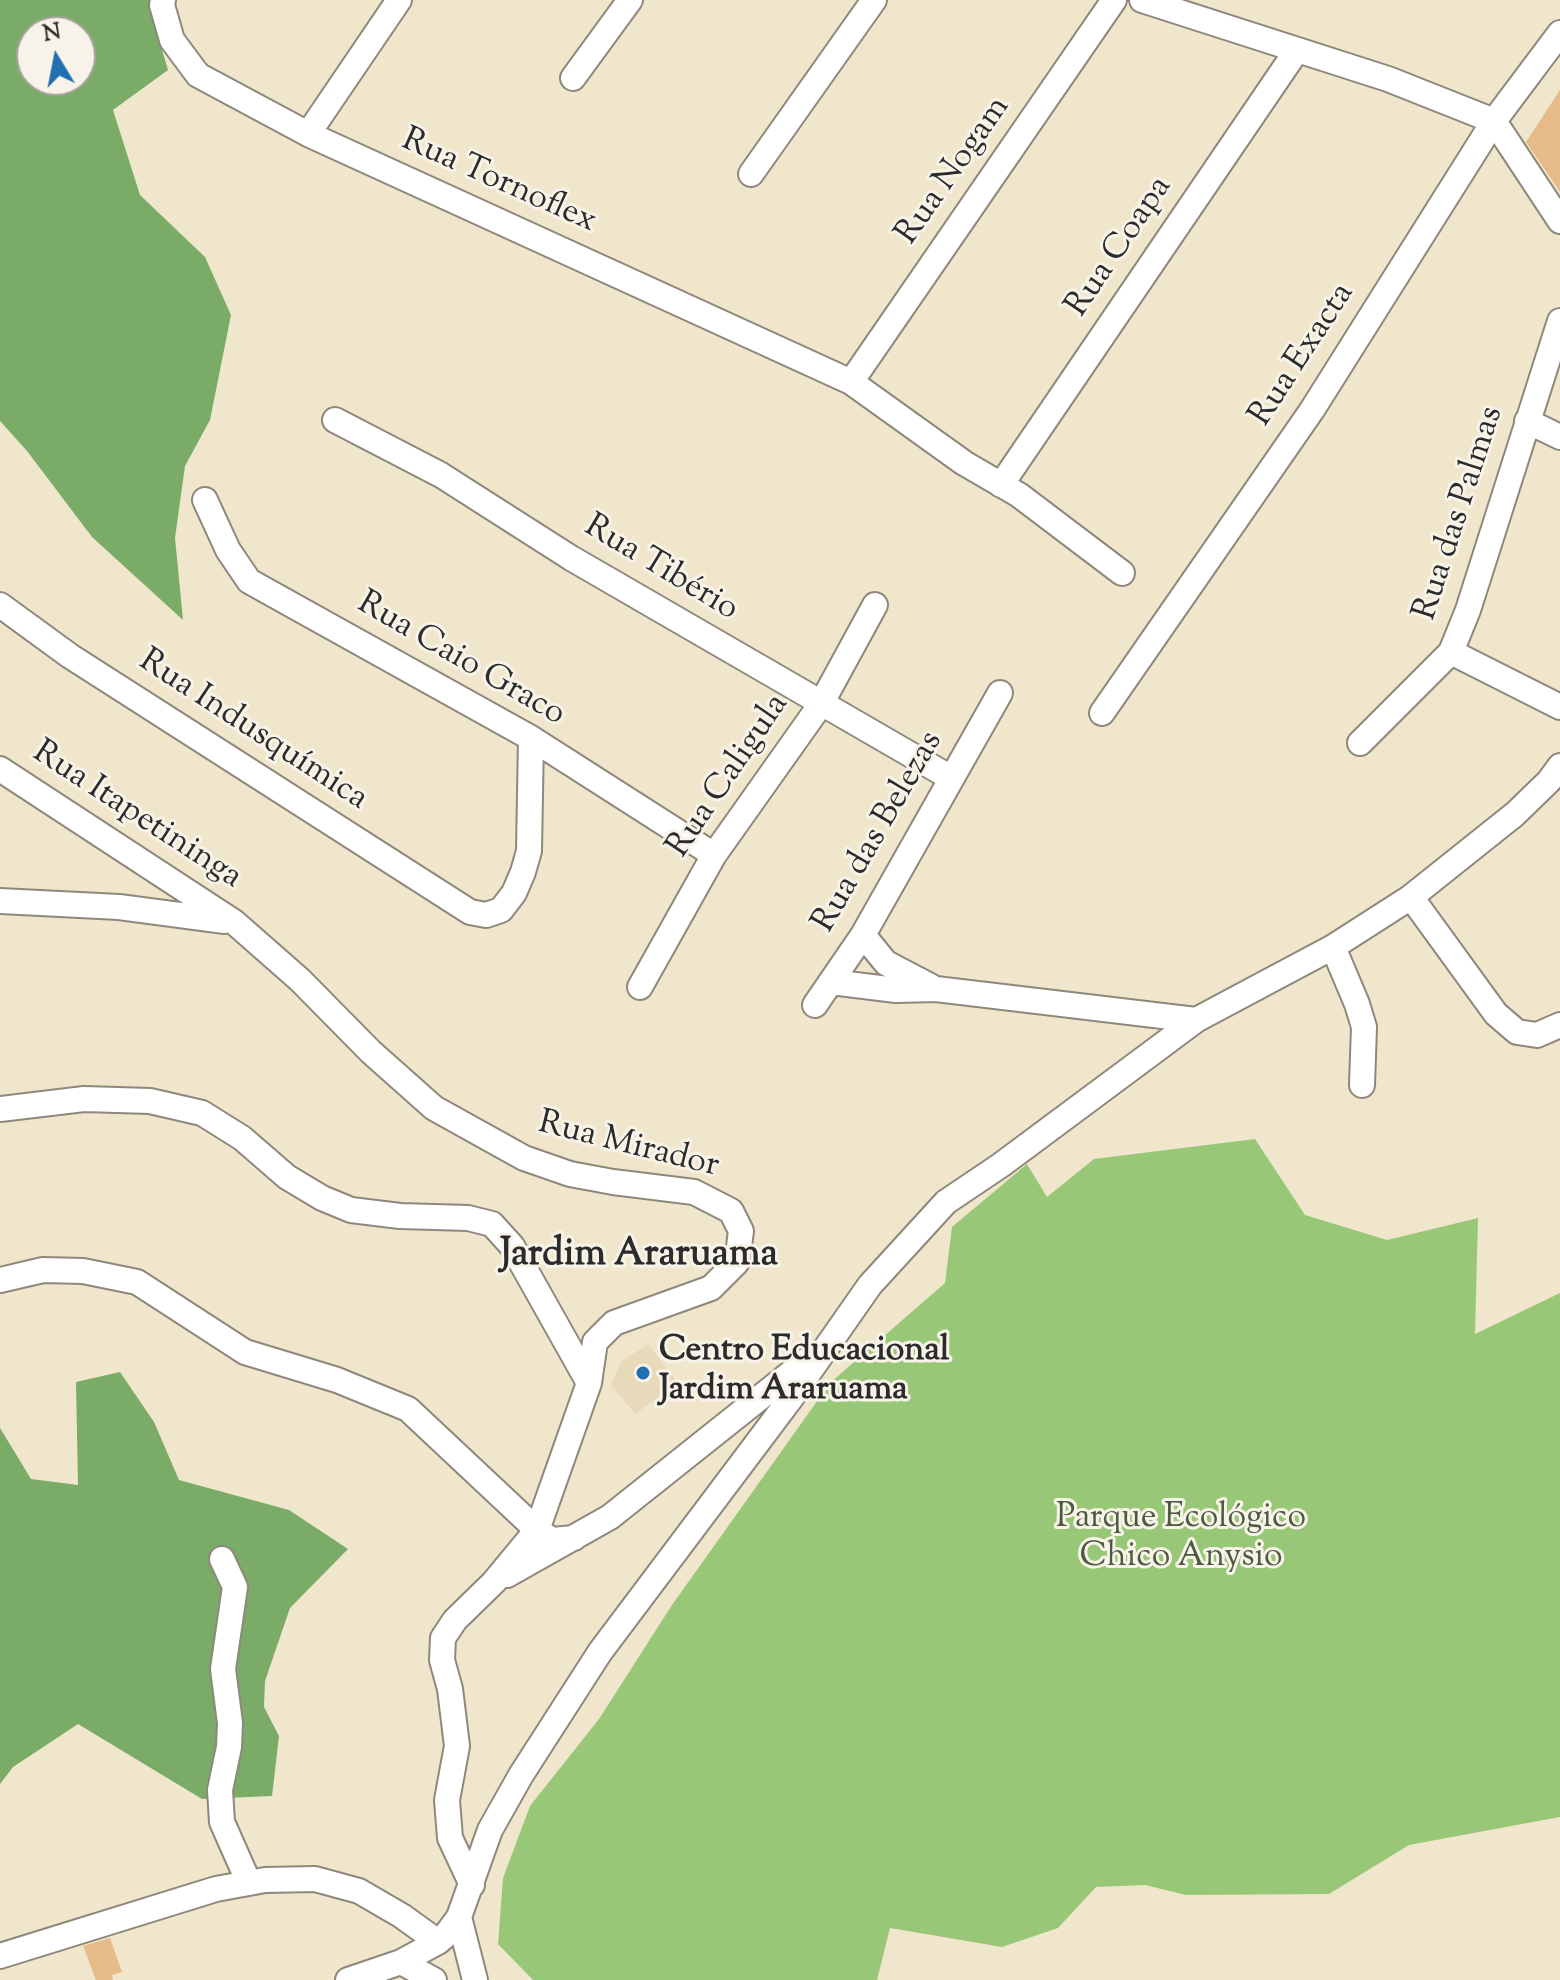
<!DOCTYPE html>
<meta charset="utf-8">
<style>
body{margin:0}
#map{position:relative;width:1560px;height:1980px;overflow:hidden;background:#f0e6cc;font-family:"Sorts Mill Goudy",serif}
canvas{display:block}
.north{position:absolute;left:16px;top:16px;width:80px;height:80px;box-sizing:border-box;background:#f7f3e8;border:2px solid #a5a39c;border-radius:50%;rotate:350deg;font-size:22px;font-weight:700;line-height:32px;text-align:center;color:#2b2b2b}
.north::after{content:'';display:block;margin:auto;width:28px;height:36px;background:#1f6fb2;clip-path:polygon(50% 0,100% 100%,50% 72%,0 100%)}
</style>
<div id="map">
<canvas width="1560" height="1980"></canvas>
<div class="north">N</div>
</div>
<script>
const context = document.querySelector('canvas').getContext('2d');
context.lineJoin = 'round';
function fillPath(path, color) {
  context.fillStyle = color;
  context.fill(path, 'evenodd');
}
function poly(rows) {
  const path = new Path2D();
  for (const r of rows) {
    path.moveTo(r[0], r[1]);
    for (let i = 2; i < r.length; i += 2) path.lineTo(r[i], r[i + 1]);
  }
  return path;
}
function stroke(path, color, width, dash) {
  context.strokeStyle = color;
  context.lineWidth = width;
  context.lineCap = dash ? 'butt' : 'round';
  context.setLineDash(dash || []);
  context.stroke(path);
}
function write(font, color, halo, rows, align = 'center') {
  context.font = font + ' "Sorts Mill Goudy",serif';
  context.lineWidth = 6;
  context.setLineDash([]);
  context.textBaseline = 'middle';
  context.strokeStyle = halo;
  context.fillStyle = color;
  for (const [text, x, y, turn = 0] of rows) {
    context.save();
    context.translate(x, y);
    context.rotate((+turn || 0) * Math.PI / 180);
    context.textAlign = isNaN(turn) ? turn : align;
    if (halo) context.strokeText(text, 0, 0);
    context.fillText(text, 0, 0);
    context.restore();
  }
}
fillPath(poly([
 [648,1344,678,1383,635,1414,611,1385,621,1362]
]), '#e8d9ba');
fillPath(poly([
 [1255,1139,1305,1215,1387,1240,1478,1218,1475,1334,1560,1293,1560,1817,1409,1845,1329,1894,1186,1895,1145,1885,1096,1887,1058,1928,1002,1947,890,1928,877,1980,533,1980,498,1944,503,1878,530,1806,599,1719,672,1605,830,1383,945,1283,952,1227,1027,1164,1047,1197,1094,1159]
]), '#98c877');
fillPath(poly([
 [0,0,154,0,152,16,168,70,113,110,140,195,205,257,231,315,210,420,185,466,175,538,183,620,92,537,27,451,0,421],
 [32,32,80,32,80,80,32,80],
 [120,1372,154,1422,179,1480,289,1510,348,1549,290,1608,265,1681,264,1707,279,1736,272,1796,202,1799,78,1724,13,1767,0,1784,0,1428,31,1479,78,1485,76,1382]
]), '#7aac68');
fillPath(poly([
 [1560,90,1560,192,1526,142],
 [110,1938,122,1972,112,1975,113,1980,96,1980,83,1946]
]), '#e7ba8a');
const minor = poly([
 [163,0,162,5,172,40,198,75,308,134,851,382,964,463,1019,495,1122,573],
 [1142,0,1388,79,1494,121],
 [573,78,630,0],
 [1494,121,1560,221],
 [308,134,399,0],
 [751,174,874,0],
 [851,382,1114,0],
 [335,420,441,475,571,558,951,778],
 [1527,421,1560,437],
 [1001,485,1297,50],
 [205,500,228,550,249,581,531,738,714,855],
 [0,605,70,656,470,912,486,915,501,910,514,893,523,872,529,851,531,738],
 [1451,652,1560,707],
 [1102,713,1312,410,1494,121,1560,33],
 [1360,743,1451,652,1468,610,1560,321],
 [0,769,234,922,300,980,371,1052,434,1108,524,1158,570,1174,613,1182,694,1192,731,1211,741,1231,737,1262,711,1288,614,1323,595,1342,589,1383,537,1530,494,1582,455,1620,443,1638,442,1660,450,1689,457,1746,447,1800,450,1838,472,1885],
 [1411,897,1496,1014,1517,1032,1537,1035,1560,1025],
 [0,901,119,907,225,921],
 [863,935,886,963,930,986],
 [1333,947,1357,1004,1364,1027,1362,1085],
 [831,982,896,990,936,989,1196,1020],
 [640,987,714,855,821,704,875,605],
 [815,1005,863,935,1000,693],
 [0,1109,84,1099,150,1101,202,1113,242,1138,287,1177,322,1198,351,1210,400,1216,468,1218,492,1224,512,1246,589,1383],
 [0,1280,43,1270,83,1271,137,1282,245,1352,337,1380,408,1409,537,1530,552,1540,574,1538],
 [222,1559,235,1587,223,1669,230,1723,229,1747,220,1790,222,1822,249,1883],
 [507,1575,610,1517,811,1357],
 [459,1917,475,1980],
 [0,1956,216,1889,265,1880,315,1879,359,1891,402,1916,438,1942],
 [401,1962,434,1980],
 [348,1980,401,1962,438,1942,445,1936,459,1917,490,1830,521,1775,600,1652,791,1398,870,1285,946,1202,1001,1165,1196,1020,1333,947,1411,897,1515,814,1549,781,1560,766]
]);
stroke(minor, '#8e887c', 28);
stroke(minor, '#fff', 24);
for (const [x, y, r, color] of [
 [643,1373,8,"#1f6fb2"]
]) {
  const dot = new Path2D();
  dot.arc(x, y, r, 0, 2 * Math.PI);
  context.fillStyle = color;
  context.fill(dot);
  stroke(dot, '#f7f3e8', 3);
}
write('34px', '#2b2b2b', '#f7f3e8', [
 ["Rua Nogam",955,172,-55],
 ["Rua Tornoflex",498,183,24],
 ["Rua Coapa",1121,248,-56],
 ["Rua Exacta",1304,356,-57],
 ["Rua das Palmas",1461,514,-72],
 ["Rua Tibério",660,570,31],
 ["Rua Caio Graco",460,661,30],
 ["Rua Indusquímica",252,732,33],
 ["Rua Caligula",730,777,-56],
 ["Rua Itapetininga",136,817,33],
 ["Rua das Belezas",880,833,-60],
 ["Rua Mirador",628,1147,14]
]);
write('bold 34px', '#2b2b2b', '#f7f3e8', [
 ["Centro Educacional",659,1353],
 ["Jardim Araruama",659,1392]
], 'left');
write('34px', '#4c5a42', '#f7f3e8', [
 ["Parque Ecológico",1181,1520],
 ["Chico Anysio",1181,1559]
]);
write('bold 38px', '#2b2b2b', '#f7f3e8', [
 ["Jardim Araruama",639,1258]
]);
</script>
